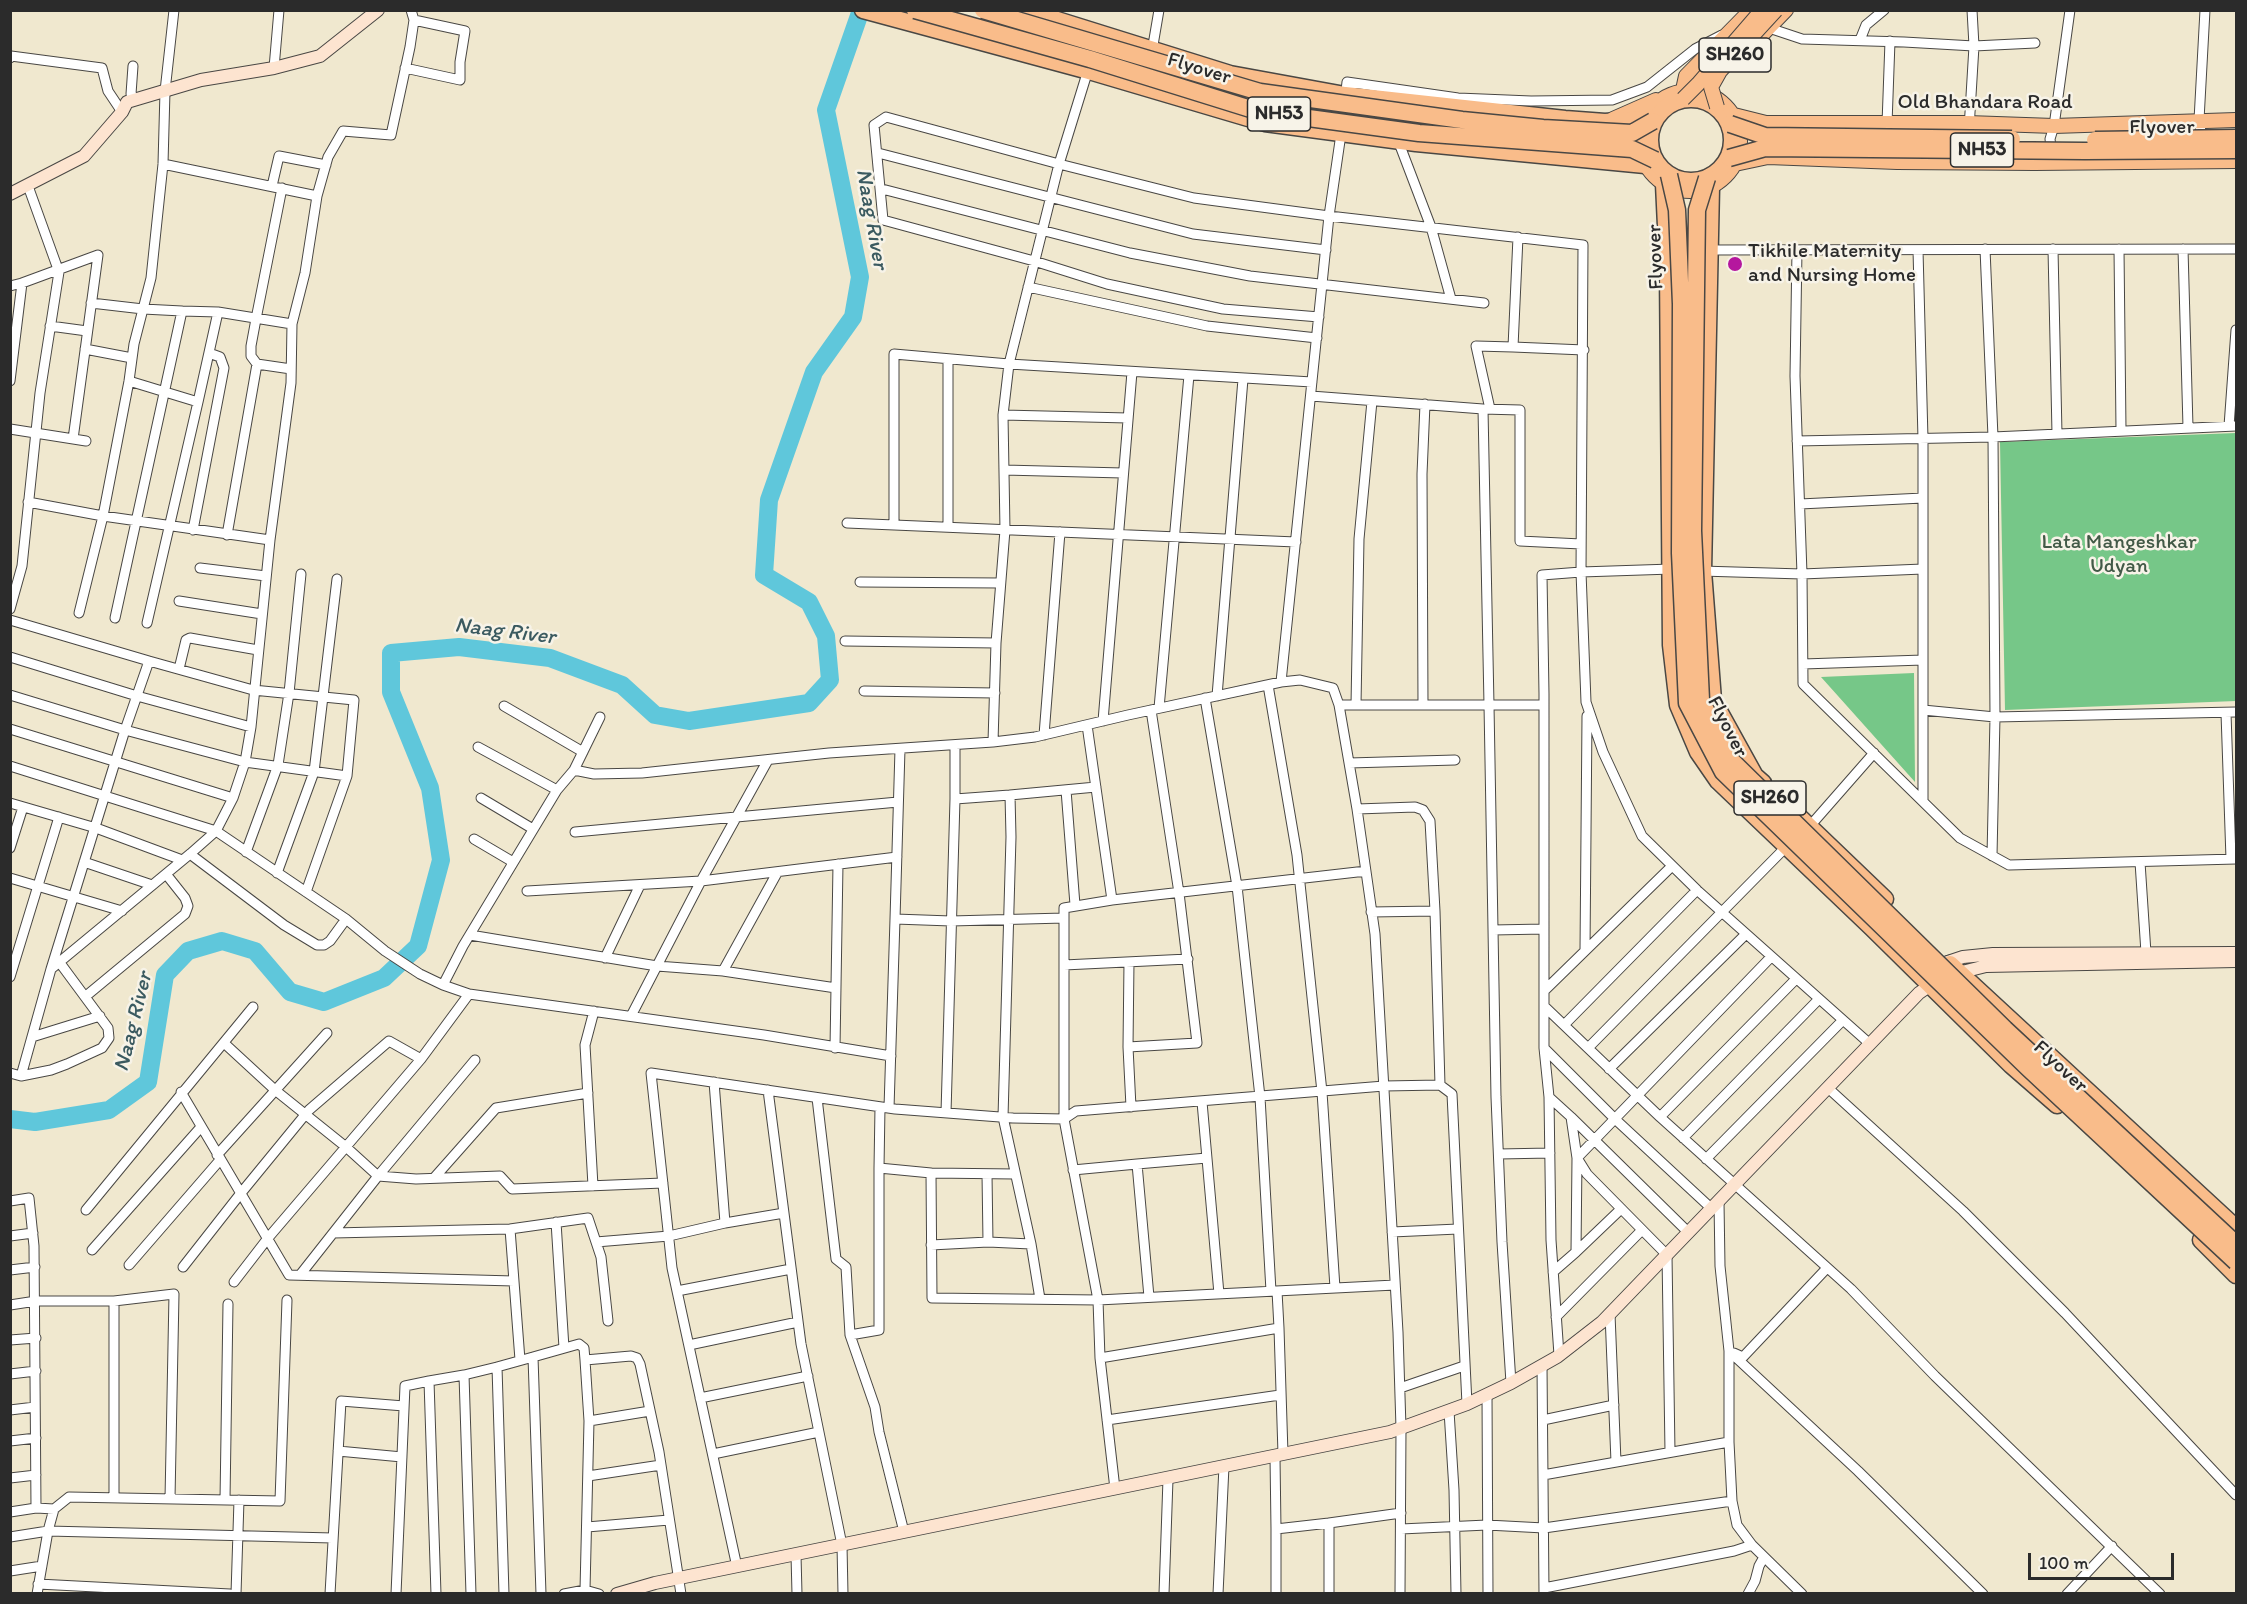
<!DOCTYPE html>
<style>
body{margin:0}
#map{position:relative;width:2247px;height:1604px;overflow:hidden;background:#f0e8cf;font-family:Itim,sans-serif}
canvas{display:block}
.frame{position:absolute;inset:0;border:12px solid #2b2b2b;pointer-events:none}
.scale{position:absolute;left:2028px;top:1553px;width:146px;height:27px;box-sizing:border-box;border:3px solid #2b2b2b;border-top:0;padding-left:8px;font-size:18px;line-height:21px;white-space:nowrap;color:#2b2b2b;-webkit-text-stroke:4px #f7f3e8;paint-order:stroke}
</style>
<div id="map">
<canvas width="2247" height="1604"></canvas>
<div class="frame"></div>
<div class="scale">100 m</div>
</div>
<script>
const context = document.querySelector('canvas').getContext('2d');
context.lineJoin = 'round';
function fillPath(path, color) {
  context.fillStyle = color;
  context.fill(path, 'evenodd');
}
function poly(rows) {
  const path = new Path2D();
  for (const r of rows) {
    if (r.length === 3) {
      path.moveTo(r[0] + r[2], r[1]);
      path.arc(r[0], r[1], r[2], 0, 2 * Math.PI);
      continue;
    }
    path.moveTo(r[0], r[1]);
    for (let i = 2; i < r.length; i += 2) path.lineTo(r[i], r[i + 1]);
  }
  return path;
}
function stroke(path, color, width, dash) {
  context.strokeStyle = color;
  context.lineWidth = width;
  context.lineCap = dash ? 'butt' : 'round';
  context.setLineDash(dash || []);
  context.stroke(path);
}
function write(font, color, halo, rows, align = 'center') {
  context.font = font + ' Itim,sans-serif';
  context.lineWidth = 5;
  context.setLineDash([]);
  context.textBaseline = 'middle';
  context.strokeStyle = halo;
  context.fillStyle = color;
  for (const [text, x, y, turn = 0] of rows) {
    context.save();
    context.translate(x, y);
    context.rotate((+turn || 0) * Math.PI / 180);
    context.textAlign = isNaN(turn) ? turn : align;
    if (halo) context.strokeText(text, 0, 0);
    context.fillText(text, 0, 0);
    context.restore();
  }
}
fillPath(poly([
 [2236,433,2236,701,2005,710,2000,442],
 [1914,673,1915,782,1821,677]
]), '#76c788');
stroke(poly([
 [10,1119,35,1122,109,1110,148,1082,165,975,188,951,222,941,255,951,290,992,324,1002,384,978,418,946,441,860,430,788,391,692,391,653,459,647,550,658,622,685,655,715,689,721,809,703,830,680,826,636,809,602,764,575,769,500,814,372,853,317,860,277,826,110,861,10]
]), '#5fc7db', 18);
const street = poly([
 [1769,28,1802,39,1904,42,1974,46,2035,43],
 [1860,40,1866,25,1884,10],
 [1152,51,1159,10],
 [10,58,11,56,102,68,108,91,122,112],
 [133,66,131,94,136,100],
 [274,68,279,10],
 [405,68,460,80,460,62,465,31,414,20],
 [1887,124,1890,41],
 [1342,125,1347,82,1458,98,1531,101,1612,100,1647,87,1695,49,1722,35],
 [1969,129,1974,46,1972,10],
 [1396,142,1399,143,1431,227,1451,299],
 [2203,143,2199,120,2205,10],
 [878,153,1193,234,1326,250],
 [2052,154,2050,139,2054,126,2070,10],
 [163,164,317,196],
 [272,186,279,156,326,165],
 [282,188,256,319,251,346,251,356,257,364,291,369],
 [882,189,1130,253,1250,276,1484,303],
 [1518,237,1513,347,1584,350],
 [2053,249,2057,434],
 [2119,249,2121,430],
 [2183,249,2188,427],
 [1709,250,2236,249],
 [1797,250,1795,376,1802,574,1803,684,1960,838,2009,865,2236,859],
 [1918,250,1923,439,1923,801],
 [22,283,98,255,73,439],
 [10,286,22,283,10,381],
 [1028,287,1207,326,1317,338],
 [91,303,143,309,182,311,115,618],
 [182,311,218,312,292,324],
 [1319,317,1223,309,1107,284,1034,261,883,220,874,125,886,117,1059,164,1194,198,1329,216,1341,134,1344,134],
 [50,326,87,331],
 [85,349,132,358],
 [129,381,198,402,147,623],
 [1311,396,1483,409,1489,705,1339,705,1357,809,1375,934,1398,1332,1401,1428,1400,1594],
 [198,402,218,312],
 [1483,409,1520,410,1520,541,1581,544],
 [1490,409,1476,346,1513,347],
 [1003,415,1128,418],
 [2229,426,2236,330],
 [10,429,86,441],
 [1797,441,1993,437,1985,249],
 [1004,470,1123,473],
 [28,502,103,516,270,540],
 [1800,504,1923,498],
 [847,523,1296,542],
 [894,525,894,354,1009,364,1059,164,1089,67],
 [948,527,948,359],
 [193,530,224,368,220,357,209,353],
 [227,535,257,364],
 [200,568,266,576],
 [1672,569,1581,572,1586,702,1603,752,1642,836,1697,890,1870,1044],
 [1701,571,1802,574,1923,569],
 [860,582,1000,583],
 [179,601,262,614],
 [10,609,22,566,40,393,59,272,28,186],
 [79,613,103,516,129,381,134,344,151,278,163,164,165,91,174,10],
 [10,620,149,661,125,730,51,969,21,1076,10,1073],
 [845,641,996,643],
 [10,657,137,696,251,727],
 [1803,664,1923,660],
 [179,669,186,640,190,638,258,650],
 [1281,682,1329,216,1583,245,1581,572,1542,575,1544,694,1544,1048,1549,1097,1551,1240,1559,1355],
 [1268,685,1297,855,1322,1092,1335,1288],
 [864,691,995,693],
 [10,695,125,730,245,762,347,776,354,700,253,690,149,661],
 [1217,696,1243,379],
 [1205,698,1237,886,1260,1097,1271,1291],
 [1356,705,1359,539,1372,401],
 [1423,705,1422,474,1425,404],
 [504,706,583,752],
 [1159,708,1189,375],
 [1923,710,1995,717,2236,712],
 [2226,713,2231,859],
 [1103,721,1132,372],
 [1087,725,1112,900,1366,871],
 [10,729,233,798,245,762,251,727,270,540,291,383,292,324,305,273,317,196,328,157,343,131,391,135,410,47,414,20,411,10],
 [1044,735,1060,532],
 [993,742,996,643,1005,530,1003,415,1009,364,1312,382],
 [478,747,557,790],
 [1349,763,1455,760],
 [10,766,216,831,233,798],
 [574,770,600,717],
 [1066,790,1075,905],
 [481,798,533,829],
 [955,799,955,745],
 [10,803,96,828,182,860],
 [1357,809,1415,807,1423,810,1430,821,1435,911,1440,1085],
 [1810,826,1874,753],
 [575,832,898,802],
 [474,839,513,862],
 [10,848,23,807],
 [246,852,278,765,289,693,301,574],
 [190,854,284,925,317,945,324,945,330,941,346,919],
 [1992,856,1995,717,1993,437,2236,426],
 [84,862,152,885],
 [2140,862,2146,953],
 [277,873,314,772,337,579],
 [10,878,122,911],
 [527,891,701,881,897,857],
 [306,892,347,776],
 [1371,912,1435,911],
 [895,919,900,749],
 [1493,930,1544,929],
 [470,935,657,966,723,971,836,988],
 [1585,950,1587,716],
 [605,958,640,885],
 [1064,965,1188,959],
 [51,969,190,854,216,831,346,919,385,951,420,974,443,985],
 [723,971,777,873],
 [10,977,59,817],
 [1544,991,1672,866],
 [469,994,764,1035,891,1056],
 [86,996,185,914,188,906,185,898,166,874],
 [1544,1006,1660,1117,1851,1289,1935,1376,2160,1594],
 [631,1016,701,881,768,760],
 [1564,1025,1697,890],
 [32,1037,100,1016],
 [224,1043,275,1090,346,1147,378,1176,416,1179,500,1176,512,1189,663,1183],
 [1128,1047,1129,962],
 [835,1048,838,864],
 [1544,1048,1615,1119,1712,1209],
 [1588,1048,1785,848],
 [1609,1069,1746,934],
 [21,1076,51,1070,67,1064,102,1048,109,1038,108,1028,60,963],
 [714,1082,725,1223],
 [1828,1088,1963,1211,2065,1313,2236,1495],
 [768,1090,801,1344,842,1545,843,1594],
 [181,1092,289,1275,514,1281],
 [1549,1097,1571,1117,1577,1158,1587,1174,1667,1255,1670,1452],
 [817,1098,836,1259,846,1267,850,1335,879,1330,879,1168,931,1173,932,1298,1098,1300,1395,1285],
 [1202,1102,1219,1294],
 [1131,1107,1128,1047,1197,1043,1179,893,1151,710],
 [889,1108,895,919,951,921,1064,918],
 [946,1113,955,799,1010,795],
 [1571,1117,1689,1233],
 [1660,1117,1796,979],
 [1683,1138,1819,999],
 [1499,1154,1550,1153],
 [217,1155,327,1033],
 [1706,1159,1843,1020],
 [879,1168,880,1107],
 [1073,1170,1137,1164],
 [931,1173,1015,1174],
 [987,1174,988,1242],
 [434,1178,496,1108,588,1093],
 [593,1186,585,1045,594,1011],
 [10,1201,29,1198,34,1246,36,1508],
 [1719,1202,1720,1266,1729,1351,1729,1442,1732,1501,1737,1525,1752,1545,1802,1594],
 [86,1210,253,1007],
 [556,1222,564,1348],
 [510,1229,520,1360],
 [1392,1232,1458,1229],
 [333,1233,510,1229,588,1218,601,1257,608,1321],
 [10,1236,33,1233],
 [596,1242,669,1236,725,1223,784,1213],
 [931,1245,988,1242,1031,1244],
 [92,1250,201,1127],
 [1576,1252,1621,1209],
 [129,1265,220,1160],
 [183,1267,241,1193,309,1110,389,1041,421,1059],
 [10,1270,35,1267],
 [1553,1272,1576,1252,1577,1158,1771,957],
 [300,1275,378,1176,475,1060],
 [234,1282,268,1238,421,1059,469,994,443,985,463,946,557,790,574,770,594,774,642,773,829,753,993,742,1035,737,1128,715,1281,682,1300,680,1333,688,1339,705],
 [677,1291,791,1269],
 [1277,1291,1279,1328],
 [1149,1297,1137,1164,1207,1158],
 [1040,1299,1031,1244,1003,1117,1011,837,1010,795,1096,787],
 [114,1301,114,1498],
 [10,1305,36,1301,114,1301,174,1294,170,1499],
 [1610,1314,1616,1462],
 [1556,1317,1642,1230],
 [850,1335,875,1407,879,1432,904,1532],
 [10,1340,36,1338],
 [689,1345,798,1322],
 [1729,1351,1858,1471,1983,1594],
 [1734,1353,1743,1357,1827,1268],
 [1100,1358,1098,1300,1064,1119,1064,908,1112,900],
 [1542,1365,1544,1594],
 [10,1374,36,1371],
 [1511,1383,1502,1242,1496,1097,1489,705,1544,705],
 [1400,1388,1464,1366],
 [1487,1394,1488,1594],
 [700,1398,808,1376],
 [10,1410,35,1407],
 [1449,1411,1454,1490,1456,1594],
 [1107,1420,1280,1395],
 [1543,1420,1614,1405],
 [589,1421,650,1411],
 [10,1441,36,1438],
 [338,1451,402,1457],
 [713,1454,819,1432],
 [1275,1457,1276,1529],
 [1543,1475,1729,1442],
 [588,1476,661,1465],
 [10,1478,36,1475],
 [1115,1489,1100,1358,1279,1328,1283,1454],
 [225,1500,228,1304],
 [10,1512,36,1508,54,1509],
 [587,1527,669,1520],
 [1401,1529,1487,1525,1544,1528,1732,1501],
 [10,1537,48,1531,333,1538],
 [796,1555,797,1594],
 [737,1567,672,1268,651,1073,895,1109,1013,1118,1064,1119,1076,1111,1384,1086,1440,1085,1452,1094,1467,1404],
 [10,1571,42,1566],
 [38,1584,230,1594],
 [1544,1588,1734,1551,1752,1545],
 [585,1590,599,1594],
 [37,1594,48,1531,54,1509,69,1497,280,1501,287,1300],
 [236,1594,239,1500],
 [330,1594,341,1401,404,1406],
 [396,1594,405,1386,429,1381],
 [436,1594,429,1381,464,1375],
 [471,1594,464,1375,497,1367],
 [504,1594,497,1367,533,1357],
 [541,1594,533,1357,579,1344,584,1348,585,1360],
 [564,1594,585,1590,589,1421,585,1360,631,1356,637,1358,640,1364,659,1452,681,1594],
 [1164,1594,1168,1479],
 [1218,1594,1224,1466],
 [1276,1594,1276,1529,1329,1523],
 [1329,1594,1329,1523,1401,1513],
 [1748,1594,1755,1581,1759,1566,1764,1557],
 [2067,1594,2112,1546]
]);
const secondary = poly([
 [10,194,84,156,122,112,127,102,201,80,274,68,320,56,378,10],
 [1942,964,1963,957,1993,954,2236,953],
 [1954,974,1986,966,2236,961],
 [617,1594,655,1583,1390,1432,1467,1404,1511,1383,1557,1357,1602,1322,1919,993,1935,982]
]);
const primary = poly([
 [1754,43,1786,10],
 [1683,90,1686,76,1751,10],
 [1690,141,50],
 [1734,115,1766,123,1968,123,2054,126,2236,120],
 [1613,119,1656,100],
 [1735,164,1768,157,1897,162,2035,163,2236,161]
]);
const highway = poly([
 [863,10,1089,71,1265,123,1416,143,1645,165],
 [1025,10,1230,74,1345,95,1565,119,1605,122,1644,119],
 [1691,140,41],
 [1664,184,1668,268,1671,645,1678,705,1698,752,1718,781,1872,928,2011,1065,2057,1105],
 [1711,187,1703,571,1713,700,1755,776,1763,783],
 [1789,807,1885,899],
 [1950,964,2236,1228],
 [2201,1240,2236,1275]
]);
stroke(street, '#494744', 11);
stroke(secondary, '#494744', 14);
stroke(primary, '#494744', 16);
stroke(highway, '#494744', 19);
stroke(street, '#fff', 9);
stroke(secondary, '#fde4d0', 12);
stroke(primary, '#f9bc8a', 14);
stroke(highway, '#f9bc8a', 16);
const primaryBridge = poly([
 [1683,99,1698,84,1762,10],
 [1717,107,1711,87,1720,71,1776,10]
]);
const highwayBridge = poly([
 [915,10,1090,59,1257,111,1419,133,1632,149,1655,160],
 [983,10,1260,92,1462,120,1543,128,1632,133,1653,121],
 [1730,124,1765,136,2012,139],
 [2095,140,2236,138],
 [1729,158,1765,148,2085,151,2236,150],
 [1669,175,1677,210,1681,304,1680,553,1687,703,1723,772,2028,1068,2236,1262],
 [1707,178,1697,210,1693,531,1701,700,1731,760,2005,1029,2236,1244]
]);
stroke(primaryBridge, '#494744', 16, []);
stroke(highwayBridge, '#494744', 19, []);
stroke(primaryBridge, '#f9bc8a', 14);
stroke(highwayBridge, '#f9bc8a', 16);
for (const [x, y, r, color] of [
 [1735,264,8,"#b5179e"]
]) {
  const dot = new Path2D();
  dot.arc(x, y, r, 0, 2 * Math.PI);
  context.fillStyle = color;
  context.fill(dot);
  stroke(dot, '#f7f3e8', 2);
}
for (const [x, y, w] of [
 [1735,55,72],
 [1279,114,63],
 [1982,150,63],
 [1770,798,72]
]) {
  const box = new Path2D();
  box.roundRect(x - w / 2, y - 17, w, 34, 4.5);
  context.fillStyle = '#f7f3e8';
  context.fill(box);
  stroke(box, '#2b2b2b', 1.5);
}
write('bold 20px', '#2b2b2b', null, [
 ["SH260",1735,55],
 ["NH53",1279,114],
 ["NH53",1982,150],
 ["SH260",1770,798]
]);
write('21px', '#2b2b2b', '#f7f3e8', [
 ["Flyover",1199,69,17],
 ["Old Bhandara Road",1985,103],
 ["Flyover",2162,128],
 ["Flyover",1656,257,-92],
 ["Flyover",1727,727,63],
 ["Flyover",2060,1067,43]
]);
write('21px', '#2b2b2b', '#f7f3e8', [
 ["Tikhile Maternity",1748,252],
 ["and Nursing Home",1748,276]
], 'left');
write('21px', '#425a47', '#f7f3e8', [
 ["Lata Mangeshkar",2119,543],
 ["Udyan",2119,567]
]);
write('italic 22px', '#3b5a60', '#f7f3e8', [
 ["Naag River",871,219,80],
 ["Naag River",505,632,7],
 ["Naag River",134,1022,-76]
]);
</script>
